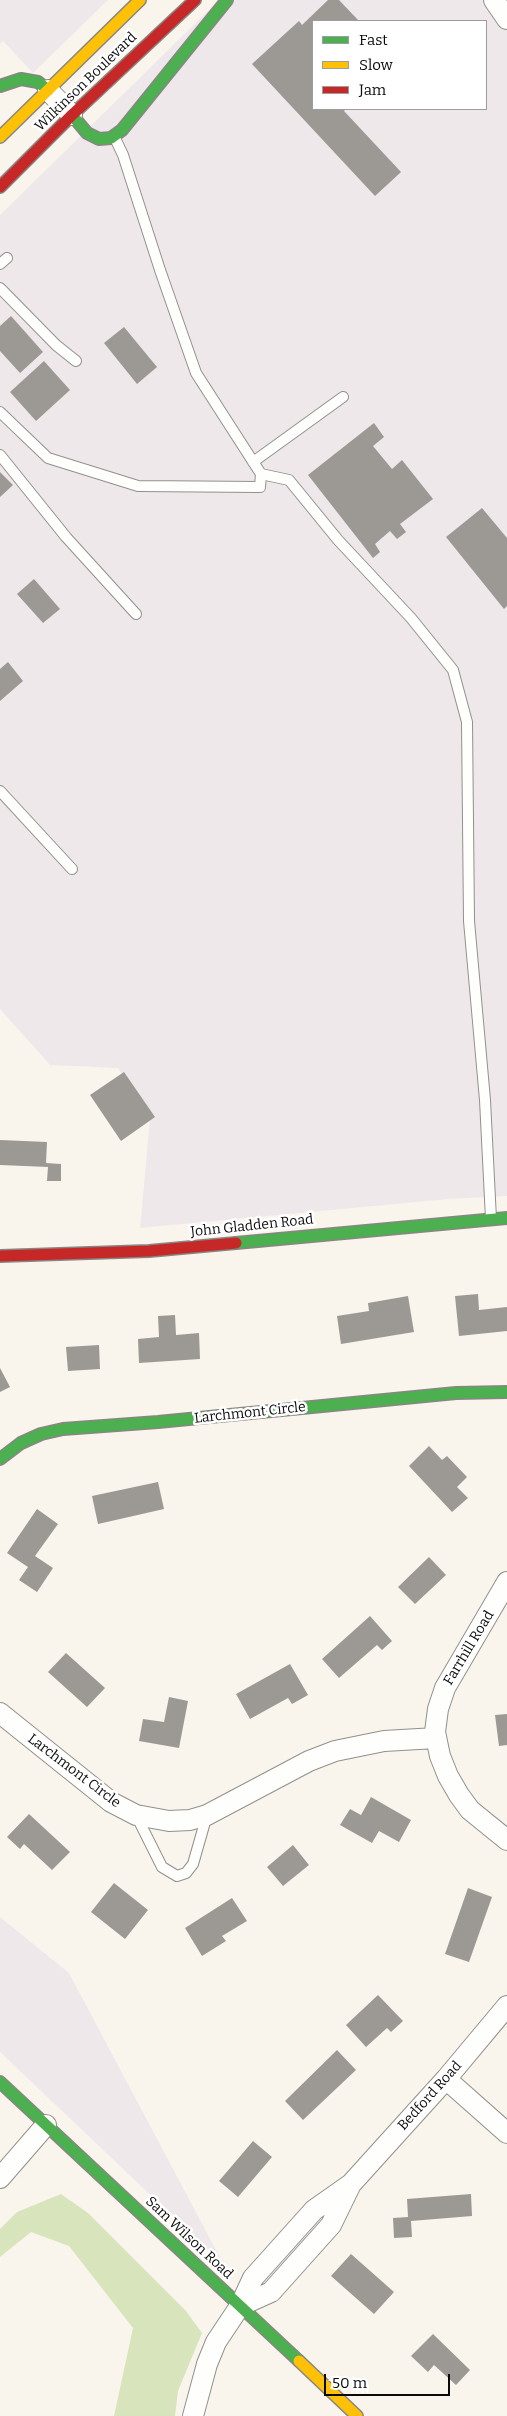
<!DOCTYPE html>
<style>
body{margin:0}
#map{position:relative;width:507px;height:2416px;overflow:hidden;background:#f9f5ed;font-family:Bitter,serif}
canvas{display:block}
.legend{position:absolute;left:312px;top:20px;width:175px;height:90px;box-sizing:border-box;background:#fff;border:1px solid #9d9d9d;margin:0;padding:6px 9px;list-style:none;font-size:15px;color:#0a0a0a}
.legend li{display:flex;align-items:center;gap:10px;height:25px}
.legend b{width:25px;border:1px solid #9d9d9d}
.scale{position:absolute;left:324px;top:2374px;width:126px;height:22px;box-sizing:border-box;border:2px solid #0a0a0a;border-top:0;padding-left:6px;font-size:15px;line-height:18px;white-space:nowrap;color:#0a0a0a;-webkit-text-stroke:4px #fff;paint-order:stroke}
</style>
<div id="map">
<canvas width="507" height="2416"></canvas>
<ul class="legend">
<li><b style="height:6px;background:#4caf50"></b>Fast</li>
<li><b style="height:6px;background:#ffc107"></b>Slow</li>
<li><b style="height:6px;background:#c62828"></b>Jam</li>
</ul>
<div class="scale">50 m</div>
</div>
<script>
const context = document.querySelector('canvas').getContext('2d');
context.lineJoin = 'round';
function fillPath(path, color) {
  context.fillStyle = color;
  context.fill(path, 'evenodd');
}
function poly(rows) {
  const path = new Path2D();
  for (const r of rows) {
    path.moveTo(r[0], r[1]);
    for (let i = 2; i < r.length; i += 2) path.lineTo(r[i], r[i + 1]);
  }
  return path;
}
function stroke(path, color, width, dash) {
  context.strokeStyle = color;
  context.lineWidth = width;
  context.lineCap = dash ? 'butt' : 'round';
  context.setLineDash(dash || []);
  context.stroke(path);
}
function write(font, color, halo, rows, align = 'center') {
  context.font = font + ' Bitter,serif';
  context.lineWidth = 5;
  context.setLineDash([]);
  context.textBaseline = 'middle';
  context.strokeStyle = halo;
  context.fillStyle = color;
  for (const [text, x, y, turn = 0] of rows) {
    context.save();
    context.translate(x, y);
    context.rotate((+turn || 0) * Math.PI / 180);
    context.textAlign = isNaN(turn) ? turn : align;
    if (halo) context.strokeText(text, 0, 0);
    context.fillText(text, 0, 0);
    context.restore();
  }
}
fillPath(poly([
 [0,0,108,0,33,73,3,41,0,44],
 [219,0,507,0,507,1196,449,1199,140,1228,150,1118,118,1068,50,1065,0,1009,0,215],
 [313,21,486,21,486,109,313,109],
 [0,1917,69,1973,224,2265,0,2052]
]), '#efe8eb');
fillPath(poly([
 [61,2194,88,2213,186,2311,202,2333,178,2391,175,2416,114,2416,133,2328,69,2246,31,2232,0,2257,0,2229,17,2212]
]), '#d8e4bc');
fillPath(poly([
 [328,0,339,0,359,21,313,21,313,109,346,109,344,111,401,172,375,196,252,64,299,21,302,25],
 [11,316,43,352,20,373,0,351,0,326],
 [124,327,157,367,137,384,104,343],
 [44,361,70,390,36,421,10,392],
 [374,423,384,437,373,446,392,469,402,460,433,499,400,524,406,532,397,539,390,531,375,544,380,552,373,558,308,475],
 [0,472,13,485,0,497],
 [482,508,507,538,507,606,504,609,446,537],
 [34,579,60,609,43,623,17,594],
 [8,662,23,681,0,701,0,669],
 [124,1072,155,1117,121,1141,90,1095],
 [0,1140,47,1142,46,1163,61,1164,61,1181,47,1181,48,1167,0,1165],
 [478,1294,479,1310,507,1307,507,1331,459,1336,455,1296],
 [408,1296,414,1332,341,1344,337,1316,369,1311,368,1303],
 [175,1315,176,1335,199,1333,200,1359,139,1363,138,1339,159,1337,158,1316],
 [99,1345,100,1369,68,1371,66,1347],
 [0,1368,10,1387,0,1392],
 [429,1446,442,1460,447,1456,467,1477,457,1487,468,1498,452,1512,409,1466],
 [158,1482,164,1509,98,1524,92,1496],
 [37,1509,58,1524,35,1556,53,1568,37,1592,19,1580,28,1567,7,1553],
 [429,1557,446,1575,415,1604,398,1587],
 [370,1616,392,1641,382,1650,377,1645,339,1678,322,1659],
 [66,1653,105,1688,87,1707,48,1672],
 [290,1664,308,1695,292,1704,288,1698,250,1719,236,1694],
 [169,1697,188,1701,179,1748,139,1741,143,1719,164,1722],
 [507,1714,507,1745,499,1746,495,1715],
 [371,1797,411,1820,399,1842,379,1831,372,1843,340,1825,350,1809,361,1815],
 [29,1814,70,1852,52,1870,24,1844,20,1849,7,1837],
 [293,1845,309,1865,283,1886,267,1867],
 [114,1883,148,1910,125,1939,91,1912],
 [468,1888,492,1897,469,1962,445,1954],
 [232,1898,247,1921,222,1936,226,1941,202,1956,185,1928],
 [378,1995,403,2021,391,2032,387,2028,366,2047,346,2025],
 [337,2050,356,2070,303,2120,285,2101],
 [253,2141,272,2157,238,2197,219,2181],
 [471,2194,472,2216,411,2221,412,2237,394,2238,393,2218,408,2217,407,2199],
 [351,2254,394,2292,374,2314,331,2276],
 [433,2334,470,2370,456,2385,434,2365,428,2372,411,2356]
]), '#9c9894');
const lane = poly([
 [0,264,7,258],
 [0,288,56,345,76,361],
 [0,412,48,458,138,486,260,487,261,474,196,373,160,270,123,155,114,136],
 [0,455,66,537,136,614],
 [253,462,343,397],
 [261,474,289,480,338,540,411,618,453,670,467,722,469,921,485,1100,491,1219],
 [0,791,72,869],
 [136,1815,162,1867,177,1876,186,1873,193,1864,207,1815]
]);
const street = poly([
 [494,0,507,19],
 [48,90,72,115],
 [507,1582,445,1688,438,1709,435,1732,440,1756,448,1776,459,1795,470,1810,507,1840],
 [0,1713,111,1802,136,1815,169,1821,190,1820,207,1815,309,1761,335,1751,384,1741,436,1738],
 [446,2079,507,2133],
 [0,2178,46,2125],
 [351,2184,446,2079,507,2006],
 [193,2416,207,2364,216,2342,240,2306,253,2278,314,2210,351,2184,331,2225,271,2292,240,2306]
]);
const fast = poly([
 [0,86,21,79,38,82,48,90],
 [72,115,87,133,99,139,111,138,122,130,227,0],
 [236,1243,507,1218],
 [0,1459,21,1443,41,1434,63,1429,158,1422,456,1393,507,1392],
 [0,2082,299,2361]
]);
const slow = poly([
 [0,137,140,0],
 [299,2361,357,2416]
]);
const jam = poly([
 [0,187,72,115,195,0],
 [0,1256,149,1251,236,1243]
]);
stroke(lane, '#92908c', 12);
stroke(street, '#92908c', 22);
stroke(fast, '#888683', 14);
stroke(slow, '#888683', 14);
stroke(jam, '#888683', 14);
stroke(lane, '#fefefc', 10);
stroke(street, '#fefefc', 20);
stroke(fast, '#4caf50', 11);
stroke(slow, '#ffc107', 11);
stroke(jam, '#c62828', 11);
write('14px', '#0a0a0a', '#fff', [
 ["Wilkinson Boulevard",86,82,-44],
 ["John Gladden Road",252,1226,-6],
 ["Larchmont Circle",250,1413,-6],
 ["Farrhill Road",469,1648,-59],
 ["Larchmont Circle",74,1771,37],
 ["Bedford Road",430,2096,-48],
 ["Sam Wilson Road",189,2238,43]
]);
</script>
